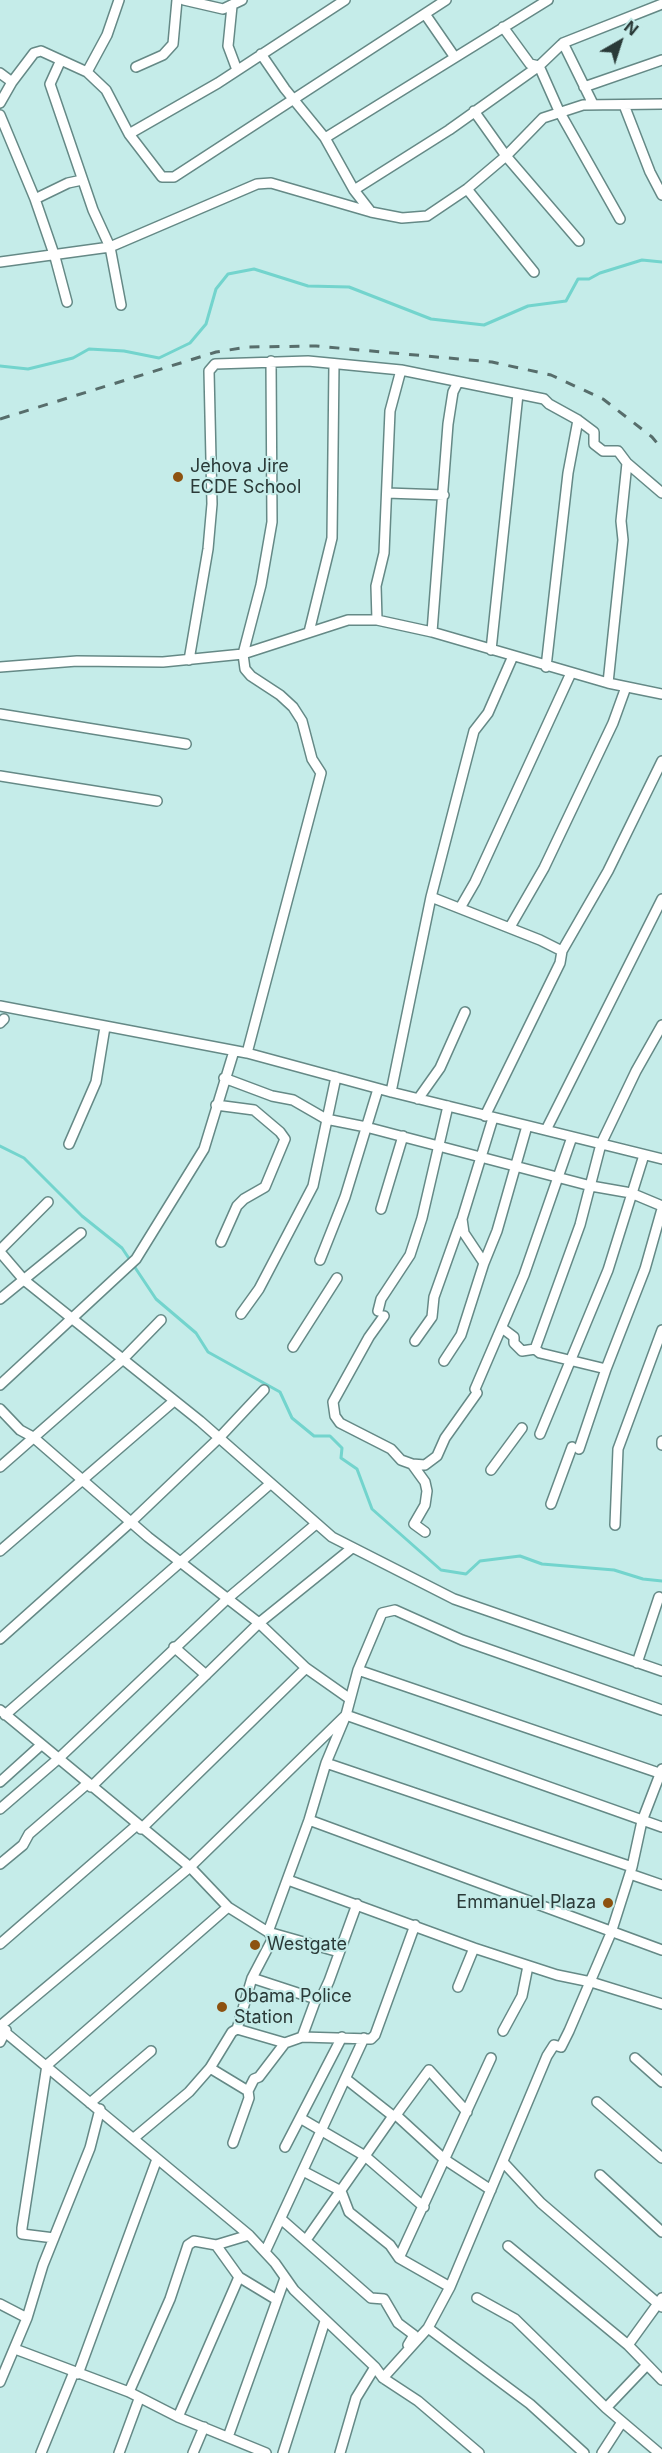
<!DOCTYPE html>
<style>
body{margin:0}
#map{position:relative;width:662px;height:2453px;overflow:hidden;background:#c5ece9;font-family:Inter,sans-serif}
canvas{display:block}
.north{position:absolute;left:590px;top:12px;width:60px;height:60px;-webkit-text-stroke:4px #c5ece9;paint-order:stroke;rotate:39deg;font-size:16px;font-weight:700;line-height:24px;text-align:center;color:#2a3a38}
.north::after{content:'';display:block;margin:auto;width:21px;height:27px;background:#2a3a38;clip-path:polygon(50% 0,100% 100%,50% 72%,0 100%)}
</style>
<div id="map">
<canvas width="662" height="2453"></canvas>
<div class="north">N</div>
</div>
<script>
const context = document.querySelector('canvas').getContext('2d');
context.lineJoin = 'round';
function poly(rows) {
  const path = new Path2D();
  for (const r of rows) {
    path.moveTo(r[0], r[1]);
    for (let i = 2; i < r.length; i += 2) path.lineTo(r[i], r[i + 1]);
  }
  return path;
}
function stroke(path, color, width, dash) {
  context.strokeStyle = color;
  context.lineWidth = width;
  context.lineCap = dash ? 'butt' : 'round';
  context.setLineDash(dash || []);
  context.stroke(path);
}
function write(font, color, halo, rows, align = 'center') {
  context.font = font + ' Inter,sans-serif';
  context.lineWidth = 4.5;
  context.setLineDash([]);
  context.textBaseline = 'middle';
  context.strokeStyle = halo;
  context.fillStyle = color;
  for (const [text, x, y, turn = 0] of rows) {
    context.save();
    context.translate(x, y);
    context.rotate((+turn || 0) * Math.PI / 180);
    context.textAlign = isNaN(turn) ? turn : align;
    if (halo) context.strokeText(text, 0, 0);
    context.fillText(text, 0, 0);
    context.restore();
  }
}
stroke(poly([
 [0,366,28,369,73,358,89,349,124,351,159,358,190,343,206,324,216,289,228,274,254,269,308,286,349,287,431,319,484,325,528,306,566,301,578,279,589,279,600,273,642,260,662,262],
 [0,1146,24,1158,82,1216,122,1248,156,1299,196,1333,208,1352,280,1392,292,1418,314,1436,330,1436,342,1448,341,1458,357,1469,372,1509,441,1570,466,1574,480,1561,520,1556,542,1564,614,1570,643,1579,662,1581]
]), '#73d4cd', 3);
const minor = poly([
 [184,0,223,9,242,0],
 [232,6,228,46,237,70],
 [425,14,454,56],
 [503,27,530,64,539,66,559,111,620,219],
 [563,43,593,104],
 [261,54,285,89,325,138,354,190,371,212,402,218,427,216,467,189,506,156,543,118,583,105,662,104],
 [60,62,50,84,93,210,110,247,121,305],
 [136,67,163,55,173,44,177,0],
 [87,72,107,35,119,0],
 [0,73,12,82],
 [584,87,662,60],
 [0,103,12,82,34,53,41,51,87,72,106,90,129,134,162,177,174,177,446,0],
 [624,105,650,172,662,195],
 [474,111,506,156,579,241],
 [0,115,35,199,55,257,67,302],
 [129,134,218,83,345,0],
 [325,138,548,0],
 [467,189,534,272],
 [354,190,449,130,539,66,563,43,662,4],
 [35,199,68,183,82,180],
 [0,262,110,247,257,184,271,183,371,212],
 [387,493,444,495],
 [377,620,376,586,384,553,390,411,401,370],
 [309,632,332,538,334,364],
 [432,632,448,424,453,392,458,382],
 [491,650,518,394],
 [513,656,488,713,474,731,431,897,540,940,562,951],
 [189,660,208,549,212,504,209,371,215,364,308,361,401,370,544,399,549,404,578,420,594,432,594,444,603,451,618,451,627,463,662,493],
 [0,667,77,661,163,662,243,654,348,620,377,620,432,632,608,683,662,694],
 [546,667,568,473,578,420],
 [608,683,623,540,621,521,627,463],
 [0,714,186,744],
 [0,776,157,801],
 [460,908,475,882,571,673],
 [510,927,544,868,613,723,626,687],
 [0,1006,247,1053,391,1092,662,1159],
 [0,1023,4,1019],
 [247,1053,321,773,312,759,302,721,293,707,280,695,251,676,245,669,243,654,261,585,272,522,271,361],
 [224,1078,272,1096,293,1100,326,1119,366,1127,591,1186,631,1193,662,1206],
 [391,1092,431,897],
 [418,1099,440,1068,465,1012],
 [216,1105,254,1110,280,1132,285,1139,265,1187,244,1199,237,1206,221,1242],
 [485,1116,560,963,562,951,608,871,662,761],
 [546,1130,662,899],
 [69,1144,96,1082,105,1027],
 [381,1209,403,1136],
 [0,1250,48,1202],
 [0,1252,24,1280,200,1421,332,1537,454,1599,662,1671],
 [320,1260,345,1197,378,1089],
 [484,1263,497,1231,527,1126],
 [0,1299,81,1233],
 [378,1311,381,1299,410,1255,422,1218,448,1106],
 [241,1314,259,1289,313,1186,336,1077],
 [384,1316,369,1337,333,1402,335,1416,340,1423,391,1449,401,1460,412,1464,425,1482,427,1491,425,1505,414,1524,425,1532],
 [502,1328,514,1337,514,1343,522,1351,535,1349,540,1353,606,1369],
 [415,1341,432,1317,434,1297,461,1221],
 [293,1347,337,1278],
 [535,1349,580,1225,601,1144,636,1071,662,1025],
 [444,1361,461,1335,484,1263,464,1233,462,1219,493,1118],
 [0,1385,136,1259,204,1149,234,1051],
 [475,1389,524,1275,572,1137],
 [0,1409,20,1430,33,1437,148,1537,259,1623,306,1668,350,1699],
 [540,1434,608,1270,644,1155],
 [662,1441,662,1445],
 [579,1449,606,1369,645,1269,662,1209],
 [412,1464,425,1465,437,1456,445,1438,477,1393],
 [0,1467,122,1360,161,1320],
 [491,1470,522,1428],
 [551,1504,572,1447],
 [615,1525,618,1449,662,1330],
 [0,1551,174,1401],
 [0,1639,132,1521,219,1438,264,1390],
 [174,1647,206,1675],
 [637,1663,659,1597],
 [358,1670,662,1774],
 [0,1710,190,1867,228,1907,268,1932,339,1952],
 [5,1715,270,1484],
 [326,1763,632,1867],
 [0,1782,41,1745],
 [91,1787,259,1623,352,1548],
 [0,1809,58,1759,227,1599,316,1524],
 [309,1820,662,1950],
 [141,1829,306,1668],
 [0,1864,23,1845,29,1834,87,1784],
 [630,1874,662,1885],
 [288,1880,474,1948,557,1975,591,1982,662,2004],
 [0,1944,137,1825],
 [252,1978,316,1999,323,1994,329,1981,357,1904],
 [458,1987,474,1948],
 [0,2026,190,1867,346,1715,662,1827],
 [0,2028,249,2235,275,2263,294,2290,375,2367,383,2378,418,2401,479,2453],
 [237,2029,285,2043,302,2037,371,2039,375,2035,415,1925],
 [503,2031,522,1996,528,1966],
 [302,2037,316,1999],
 [0,2042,6,2030],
 [635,2058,662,2082],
 [210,2068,248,2091,254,2079,259,2077,285,2043],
 [346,2079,393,2116,396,2115,444,2159,491,2190],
 [597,2102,662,2158],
 [90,2103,151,2051],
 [396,2115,429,2070,467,2112],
 [300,2118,365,2156,424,2207],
 [134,2138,189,2092,210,2068,232,2032,237,2029,252,1978,273,1938,268,1932,309,1820,326,1763,346,1715,358,1670,382,1613,395,1610,462,1640,662,1710],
 [233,2143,249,2098,248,2091],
 [285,2147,342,2037],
 [503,2162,541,2203,662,2307],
 [303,2171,341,2191,349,2212,390,2245,399,2258,450,2287],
 [600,2175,662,2232],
 [281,2219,371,2298,384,2299,398,2323,414,2335,408,2345],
 [54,2238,22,2234,22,2228,47,2065,228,1907],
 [306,2240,393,2116],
 [508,2246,628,2345,662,2380],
 [265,2252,364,2038],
 [399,2258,491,2058],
 [239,2277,277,2300],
 [477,2298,515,2319,606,2408,659,2453],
 [0,2304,27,2318],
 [428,2328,530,2404,584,2453],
 [628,2345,662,2298],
 [15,2349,129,2392,178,2417,266,2453],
 [78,2374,157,2159],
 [383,2378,428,2328,450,2287,547,2056,554,2045,561,2047,569,2031,611,1933,632,1867,642,1821,662,1769],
 [0,2382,27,2318,43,2265,90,2148,100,2109],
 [129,2392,170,2299,188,2245,194,2241,216,2245,249,2235],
 [606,2408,646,2366],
 [178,2417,239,2277,216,2245],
 [228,2437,285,2278],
 [41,2453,74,2372],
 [119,2453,139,2399],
 [193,2453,204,2427],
 [283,2453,325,2321],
 [340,2453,356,2398,375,2367],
 [602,2453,622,2422]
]);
stroke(minor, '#658986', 12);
stroke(minor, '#fff', 9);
stroke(poly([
 [0,419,216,352,248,347,316,346,492,362,551,375,603,399,652,437,662,449]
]), '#576d6b', 3, [10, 10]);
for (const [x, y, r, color] of [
 [178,477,6,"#8d5210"],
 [608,1903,6,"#8d5210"],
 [255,1945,6,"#8d5210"],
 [222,2007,6,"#8d5210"]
]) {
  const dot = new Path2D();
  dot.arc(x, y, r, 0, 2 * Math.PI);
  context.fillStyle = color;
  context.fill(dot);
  stroke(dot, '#c5ece9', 2);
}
write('18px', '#2a3a38', '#c5ece9', [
 ["Jehova Jire",190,467],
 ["ECDE School",190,488],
 ["Emmanuel Plaza",596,1903,"right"],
 ["Westgate",267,1945],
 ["Obama Police",234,1997],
 ["Station",234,2018]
], 'left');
</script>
